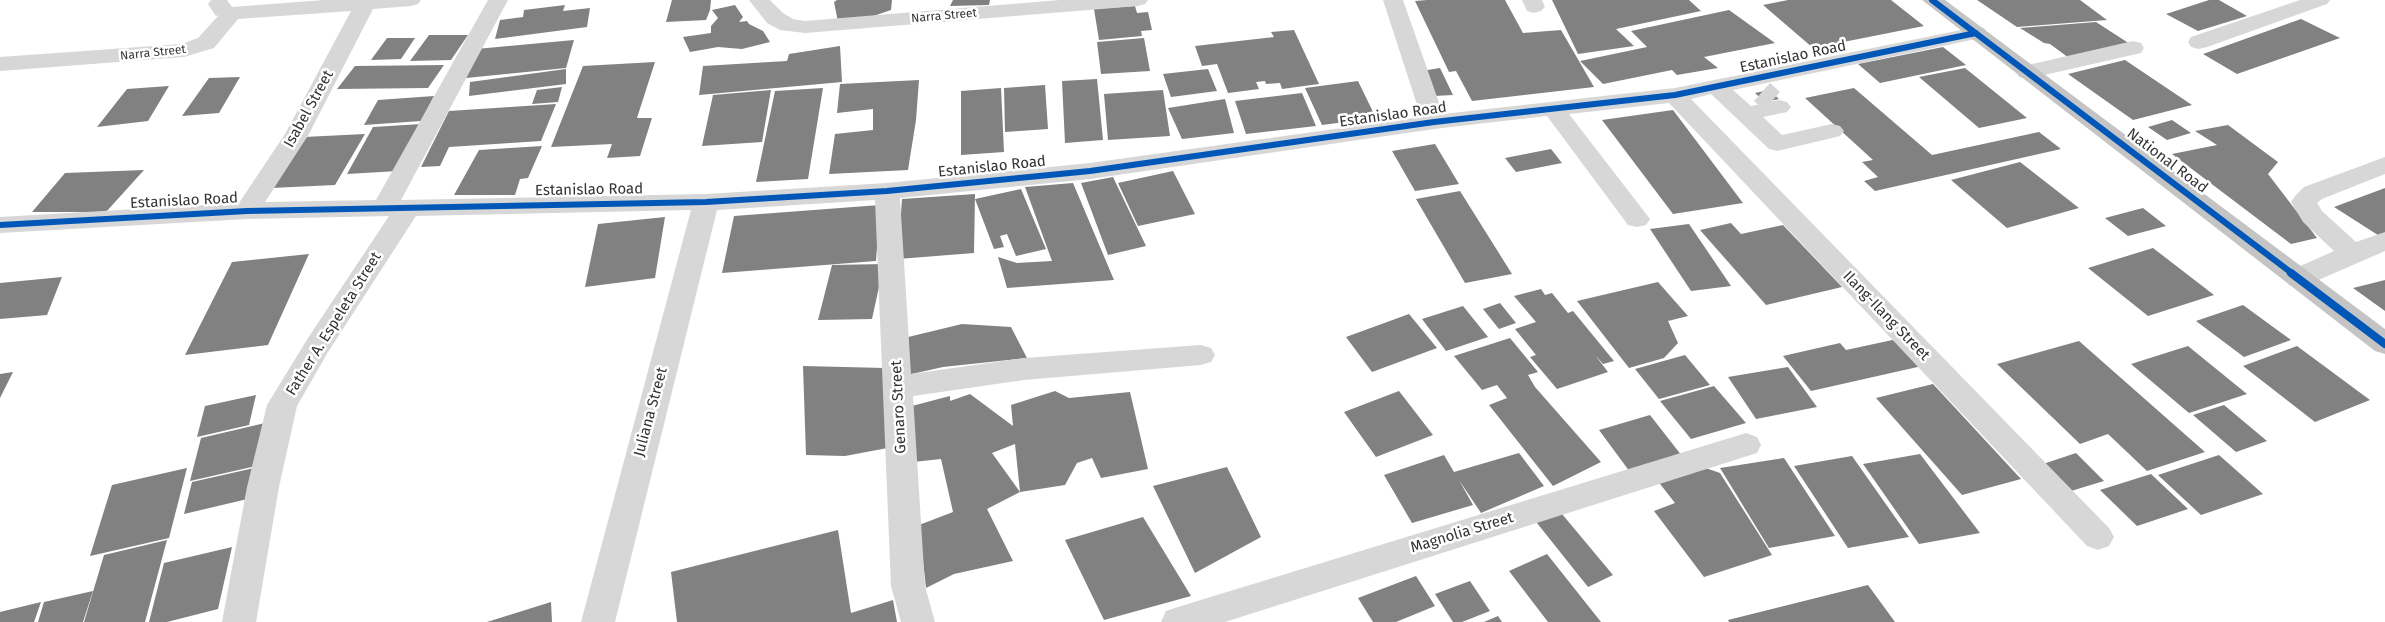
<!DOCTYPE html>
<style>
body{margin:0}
canvas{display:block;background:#fff}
</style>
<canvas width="2385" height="622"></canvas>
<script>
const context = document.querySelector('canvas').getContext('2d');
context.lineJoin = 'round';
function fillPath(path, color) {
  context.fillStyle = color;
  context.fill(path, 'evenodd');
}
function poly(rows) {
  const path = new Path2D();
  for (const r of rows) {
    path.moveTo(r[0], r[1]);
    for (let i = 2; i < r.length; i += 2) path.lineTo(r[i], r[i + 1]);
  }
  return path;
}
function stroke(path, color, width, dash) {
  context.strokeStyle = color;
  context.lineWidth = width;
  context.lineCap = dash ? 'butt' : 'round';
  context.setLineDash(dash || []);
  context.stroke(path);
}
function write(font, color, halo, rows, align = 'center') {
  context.font = font + ' "Fira Sans",sans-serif';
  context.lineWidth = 5;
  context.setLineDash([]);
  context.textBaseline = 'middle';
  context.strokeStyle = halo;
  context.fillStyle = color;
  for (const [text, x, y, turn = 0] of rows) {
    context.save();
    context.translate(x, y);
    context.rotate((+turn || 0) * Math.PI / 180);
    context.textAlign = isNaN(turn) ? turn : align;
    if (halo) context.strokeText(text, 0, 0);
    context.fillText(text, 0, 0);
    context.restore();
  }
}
fillPath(poly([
 [672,0,711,0,710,10,706,20,666,22],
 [837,0,892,0,891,10,853,23,838,22,834,2],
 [953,0,990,0,989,5,950,6],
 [1427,0,1505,0,1523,33,1561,30,1594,87,1472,101,1456,71,1449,72,1415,1],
 [1552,0,1689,0,1701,11,1616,29,1634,46,1578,54],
 [1788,0,1891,0,1924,26,1813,48,1763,5],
 [1977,0,2080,0,2107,20,2017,27],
 [2209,0,2219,0,2247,16,2198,31,2166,14],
 [565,5,563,11,590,8,587,27,495,39,500,20,523,17,524,10],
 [735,5,743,17,739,22,747,21,749,24,763,31,770,42,742,49,718,47,690,52,683,37,711,33,711,26,718,18,712,10],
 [1135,6,1137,13,1148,12,1152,30,1141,31,1142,36,1099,40,1094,9],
 [1729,10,1775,43,1704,57,1718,68,1677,75,1672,70,1603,84,1580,61,1647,47,1631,31],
 [2301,19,2340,38,2237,74,2203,54],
 [2096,22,2130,44,2069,58,2050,44,2044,43,2020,28],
 [1294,30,1319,84,1282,89,1280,83,1266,84,1265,81,1256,82,1259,89,1228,93,1217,64,1202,66,1195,46,1274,37,1271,32],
 [429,35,468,35,451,60,410,61],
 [387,38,415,38,401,59,371,60],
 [1144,38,1150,71,1101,74,1097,42],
 [574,40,566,68,466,78,476,49],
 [840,46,842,82,699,95,703,66,787,61,789,54],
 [1943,47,1966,65,1880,83,1858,64],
 [2125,60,2192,105,2133,120,2068,74],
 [655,62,637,118,652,118,640,156,607,158,612,144,551,147,583,66],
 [444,65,428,88,337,89,355,66],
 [1440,68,1453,95,1434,96,1421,71],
 [1965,68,2027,118,1979,128,1919,77],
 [566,69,566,84,469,96,470,82],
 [1208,69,1217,91,1171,97,1163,74],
 [240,77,219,113,182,116,209,78],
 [1097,79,1103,140,1065,143,1062,81],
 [919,80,916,120,908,170,829,174,835,134,873,130,873,109,837,113,840,84],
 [1358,81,1376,118,1322,125,1305,88],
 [1045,85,1048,129,1005,132,1004,88],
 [169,86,148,121,97,127,127,89],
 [562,87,558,102,532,104,537,90],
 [823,88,808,179,756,182,775,91],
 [1001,88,1004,152,961,155,961,91],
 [1854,88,1932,155,2039,132,2061,149,1875,191,1864,181,1878,177,1862,162,1873,160,1805,98],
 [771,90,762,142,702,146,713,95],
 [1163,90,1170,136,1108,140,1104,94],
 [1769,90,1779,99,1765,102,1755,93],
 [1302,93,1316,126,1246,134,1235,101],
 [434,96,421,121,364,125,378,100],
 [1225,99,1234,133,1182,139,1168,108],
 [556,104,541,141,449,147,440,166,421,167,449,111],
 [1673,110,1743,203,1673,214,1602,120],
 [2172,120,2191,133,2167,140,2148,127],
 [422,124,398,171,347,174,373,127],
 [2228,125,2278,162,2268,174,2317,238,2291,244,2172,154,2217,145,2195,131],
 [365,134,335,185,271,188,304,137],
 [1435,144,1459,184,1415,191,1392,151],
 [542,146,528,178,520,179,515,195,454,195,479,150],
 [1551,149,1562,163,1516,172,1505,158],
 [2020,162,2079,208,2007,228,1951,180],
 [144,170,106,212,32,212,65,173],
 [1173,171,1195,214,1138,226,1118,183],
 [1113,177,1146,246,1108,255,1081,183],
 [1073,183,1114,280,1007,288,998,257,1017,263,1052,261,1025,187],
 [2385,188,2385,235,2381,237,2334,207],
 [1021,189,1046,249,1016,256,1007,234,1000,236,1004,247,994,249,975,199],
 [1460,191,1512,274,1465,283,1416,199],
 [975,194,974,253,898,259,902,199],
 [880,205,876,261,722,273,734,216],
 [2143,208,2166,226,2128,236,2105,218],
 [665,217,655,278,585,287,598,224],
 [1731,223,1741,234,1783,225,1842,287,1766,305,1700,230],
 [1689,224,1731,286,1691,291,1650,229],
 [2153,248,2214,295,2148,316,2088,268],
 [309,254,268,345,185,355,232,262],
 [884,264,872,319,818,320,832,265],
 [62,277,47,315,0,319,0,283],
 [2385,280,2385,311,2353,288],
 [1658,282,1688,316,1668,321,1678,343,1664,358,1629,368,1577,301],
 [1541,289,1545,295,1552,293,1568,313,1573,311,1614,361,1603,364,1595,355,1608,372,1557,389,1530,357,1536,355,1515,329,1536,322,1514,296],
 [1500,303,1516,323,1499,329,1483,309],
 [2243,305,2291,340,2244,357,2196,321],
 [1463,306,1488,337,1446,351,1422,319],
 [1409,314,1437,348,1372,372,1346,337],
 [962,324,1011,327,1027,358,943,367,907,375,904,338],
 [1510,338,1538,372,1528,375,1535,387,1601,462,1553,486,1489,405,1507,398,1497,385,1482,390,1454,356],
 [1897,339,1922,366,1811,391,1783,356,1840,343,1846,350],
 [2079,341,2205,452,2147,471,2108,434,2080,444,1997,364],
 [2188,346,2247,394,2189,413,2131,364],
 [2297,346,2370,400,2315,422,2243,366],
 [1685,355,1710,385,1659,399,1635,369],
 [803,366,885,368,893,447,845,456,806,455],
 [1788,367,1817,407,1756,419,1728,377],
 [13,372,0,398,0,374],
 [1933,384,2021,479,1962,495,1876,398],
 [1714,386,1746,423,1691,439,1660,401],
 [1055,391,1069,398,1130,392,1148,469,1101,478,1092,458,1077,463,1065,485,1020,492,1015,444,992,453,1020,492,987,509,1013,561,954,574,926,588,919,525,953,512,941,459,913,462,908,407,950,396,950,401,970,394,1013,426,1011,405],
 [1399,391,1433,435,1376,457,1344,412],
 [256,395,249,425,197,437,205,406],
 [2224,405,2267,441,2236,452,2193,415],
 [1650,415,1682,456,1630,472,1599,430],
 [265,423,256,466,190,481,201,438],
 [1519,453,1544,486,1481,513,1459,480,1473,505,1412,523,1384,475,1444,455,1454,472],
 [2076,453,2104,481,2071,491,2043,464],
 [1920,454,1980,533,1919,544,1863,464],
 [2219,455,2263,494,2201,515,2158,475],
 [1852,456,1909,537,1848,548,1794,466],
 [1784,458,1835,536,1769,548,1720,468],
 [263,466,256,497,184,514,192,482],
 [1700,466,1720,473,1772,555,1704,577,1654,511,1675,503,1657,480],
 [1227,467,1261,537,1195,573,1153,486],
 [187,468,169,538,90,556,112,485],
 [2151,474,2188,509,2137,526,2100,490],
 [1557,508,1613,575,1588,587,1533,518],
 [1143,517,1191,596,1104,620,1065,540],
 [838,530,851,613,893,600,897,622,677,622,671,572],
 [167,540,145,622,84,622,104,555],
 [232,547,218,609,167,622,149,622,164,563],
 [1547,554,1601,622,1548,622,1509,571],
 [1416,576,1435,606,1396,622,1373,622,1358,598],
 [1470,581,1490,611,1462,622,1453,622,1435,594],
 [1868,585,1895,622,1729,622,1728,620],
 [93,591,83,622,38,622,44,602],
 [41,602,34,622,0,622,0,612],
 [551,602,552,622,487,622],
 [1498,616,1502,622,1484,622]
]), '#818181');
stroke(poly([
 [1762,92,1772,101]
]), '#d6d6d6', 24, [24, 12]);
fillPath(poly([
 [211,0,227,0,232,7,324,0,421,0,418,4,411,6,373,9,309,134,265,202,376,200,488,0,508,0,401,200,706,194,887,183,1090,163,1421,117,1383,0,1403,0,1443,114,1675,88,1976,27,1984,28,1987,33,1984,38,1976,39,1733,90,1751,106,1779,100,1787,102,1791,107,1787,112,1763,117,1782,135,1832,124,1840,126,1844,131,1840,136,1832,138,1777,151,1769,149,1711,94,1691,99,2109,528,2114,537,2109,546,2098,550,2087,546,1669,103,1569,114,1650,219,1646,225,1637,227,1628,225,1547,116,1434,129,1090,179,900,198,911,374,1024,358,1201,345,1211,348,1215,355,1211,362,1201,365,1024,380,913,396,925,586,935,622,901,622,891,586,875,200,717,210,615,622,581,622,691,210,416,216,328,352,297,406,279,487,256,622,222,622,247,487,267,405,308,338,389,216,247,219,0,233,0,217,239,203,285,134,351,11,238,19,214,48,184,57,0,71,0,57,182,44,198,38,218,16,215,15,208,4,211,0],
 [749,0,770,0,783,13,793,19,805,21,1060,0,1148,0,1145,4,1138,6,805,33,780,30,767,23,749,0],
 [1522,0,1542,0,1545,7,1541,11,1534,13,1527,11,1522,0],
 [2300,0,2330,0,2327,4,2207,47,2199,49,2191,47,2188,42,2191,37,2300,0],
 [2133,41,2141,43,2144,48,2141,53,2027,79,2019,77,2016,72,2019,67,2133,41],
 [2385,157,2385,174,2322,199,2317,203,2322,211,2356,242,2385,232,2385,251,2307,285,2298,287,2289,285,2285,278,2289,271,2334,251,2303,222,2291,202,2295,196,2304,187,2385,157],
 [1746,433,1757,437,1761,445,1757,453,1225,622,1161,622,1166,611,1178,607,1746,433]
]), '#d7d7d7');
fillPath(poly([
 [1922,0,1945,0,2385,329,2385,354,2375,351,1922,0]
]), '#c4c4c4');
stroke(poly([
 [1932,0,2293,274],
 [0,225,247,211,706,202,887,191,1090,171,1434,122,1675,95,1976,33]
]), '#0057b8', 6);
stroke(poly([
 [2291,273,2385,344]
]), '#0057b8', 8);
write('12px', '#333', '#fff', [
 ["Narra Street",944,16,-5],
 ["Narra Street",153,53,-6]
]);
write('15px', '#333', '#fff', [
 ["Estanislao Road",1793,57,-12],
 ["Isabel Street",309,109,-61],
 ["Estanislao Road",1393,115,-8],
 ["National Road",2167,161,37],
 ["Estanislao Road",992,167,-6],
 ["Estanislao Road",589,190,-1],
 ["Estanislao Road",184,201,-3],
 ["Ilang-Ilang Street",1886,316,46],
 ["Father A. Espeleta Street",334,324,-58],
 ["Genaro Street",899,407,-93],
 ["Juliana Street",651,412,-75],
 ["Magnolia Street",1462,533,-17]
]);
</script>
